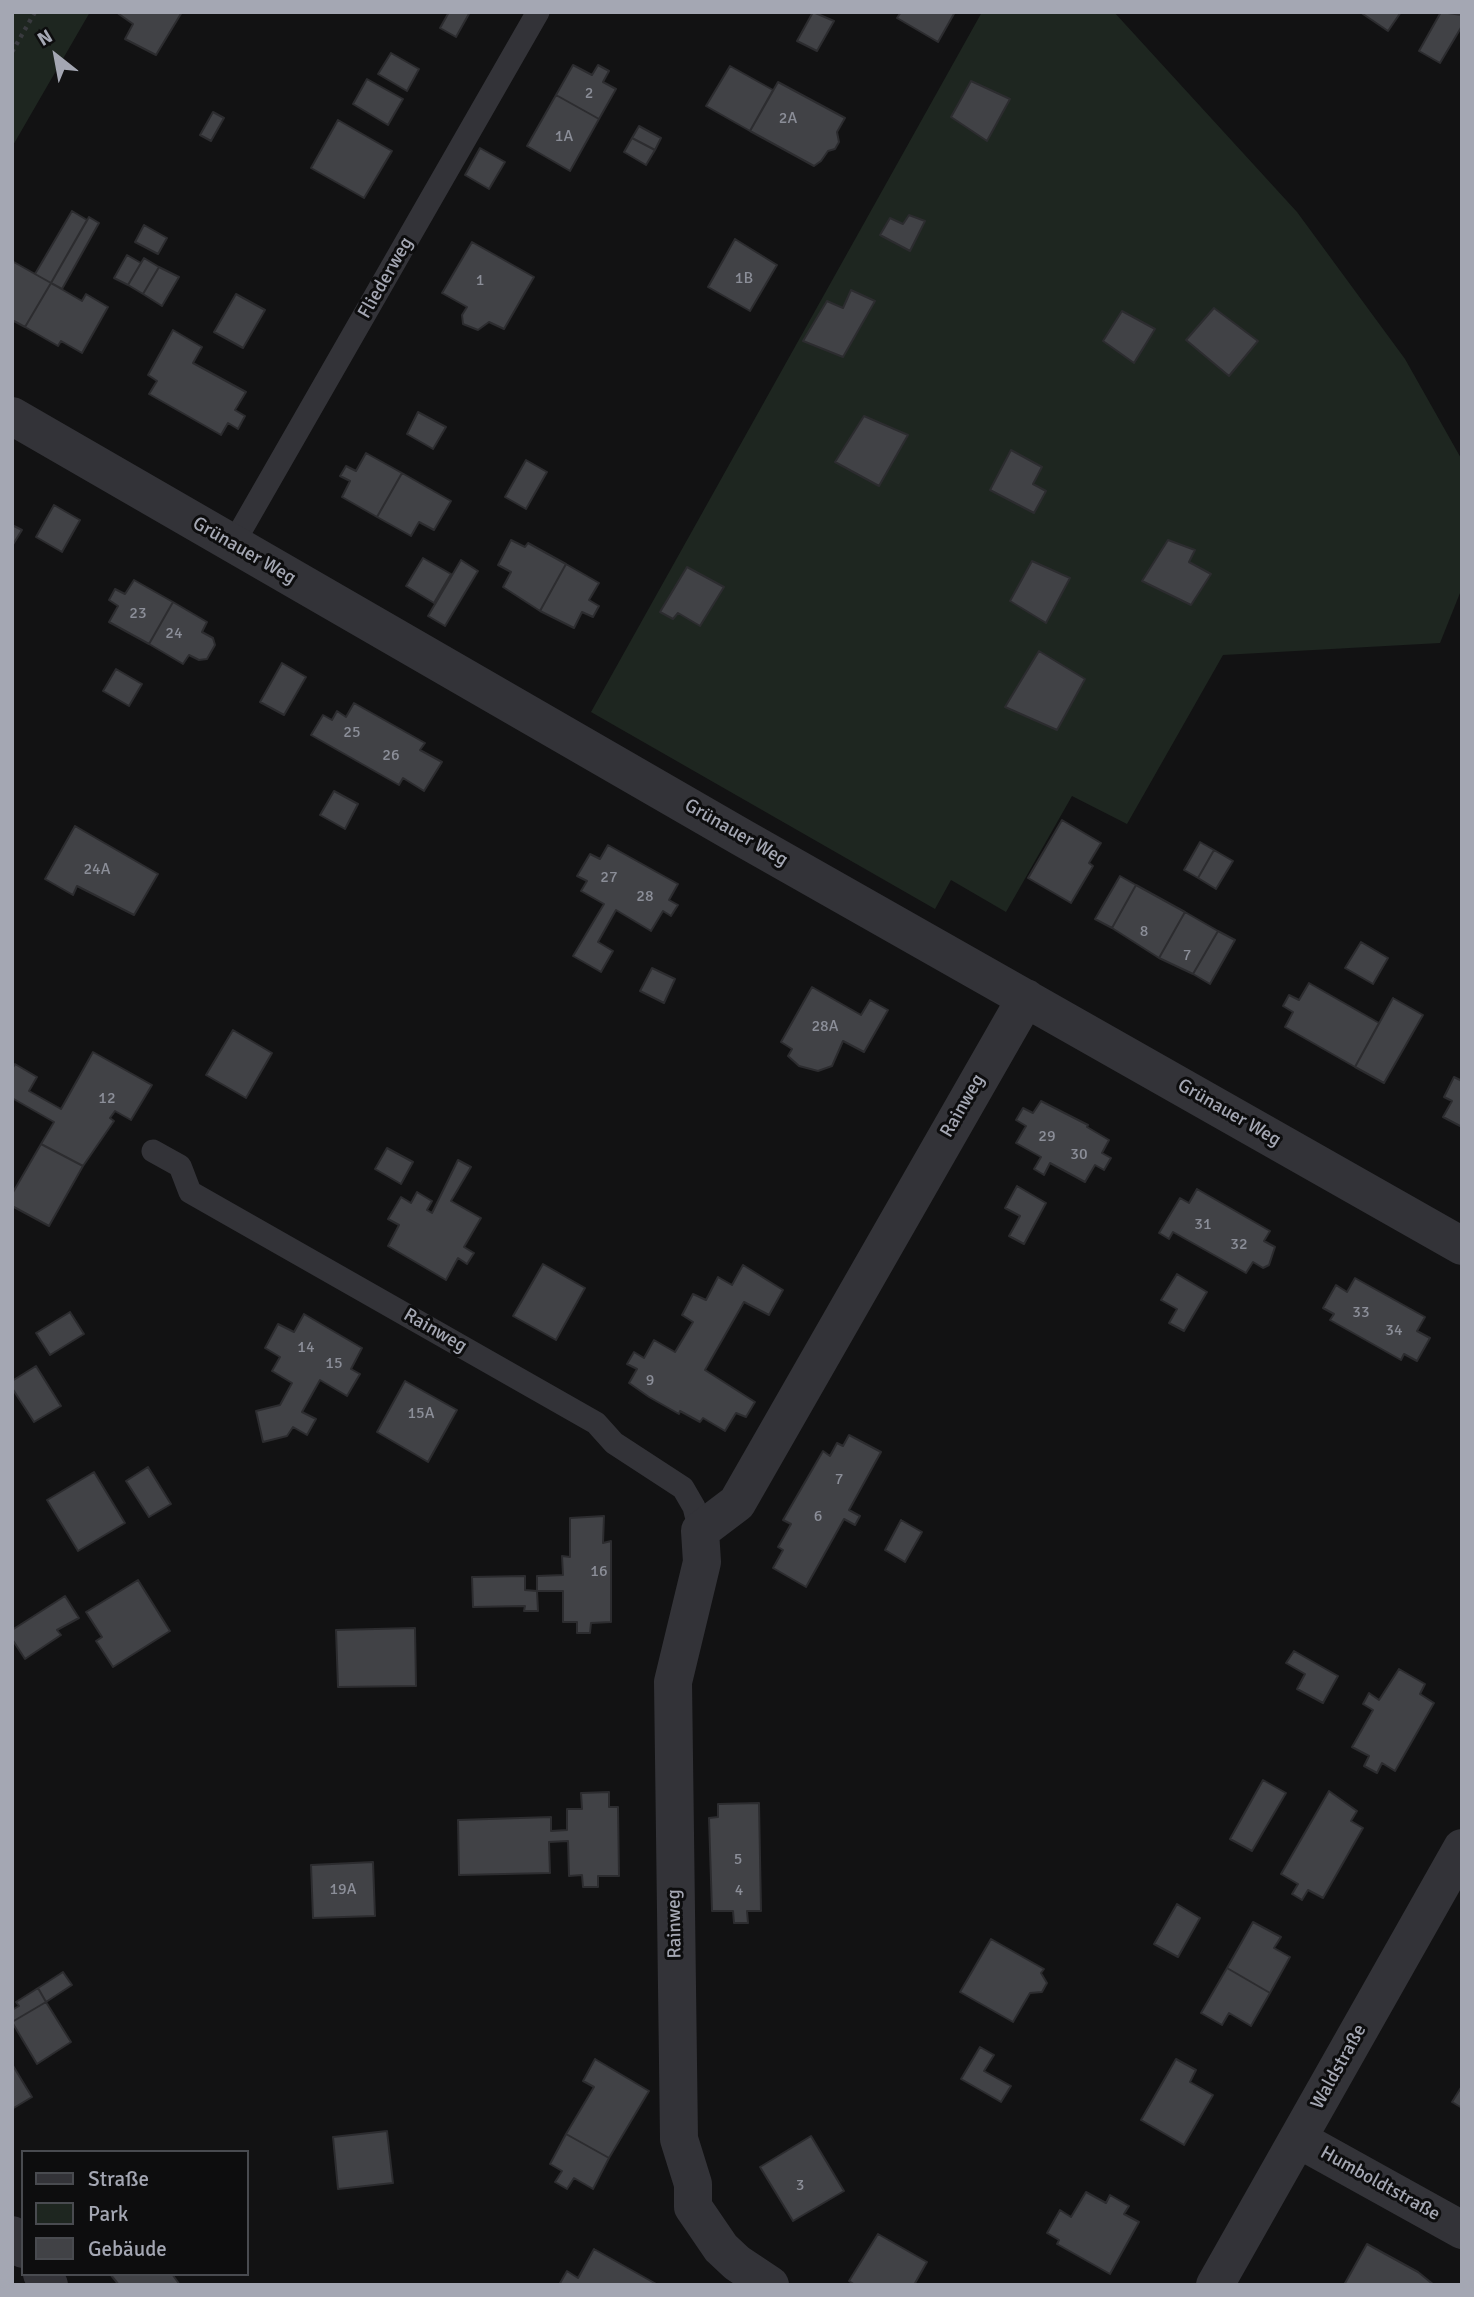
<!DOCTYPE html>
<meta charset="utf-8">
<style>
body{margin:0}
#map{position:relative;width:1474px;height:2297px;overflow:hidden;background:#121213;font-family:Signika,sans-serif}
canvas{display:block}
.frame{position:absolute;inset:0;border:14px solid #a4a7b3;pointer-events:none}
.legend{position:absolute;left:21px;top:2150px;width:228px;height:126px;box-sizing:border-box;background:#0d0d0e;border:2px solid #494b50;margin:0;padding:9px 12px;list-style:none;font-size:21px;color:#a4a7b3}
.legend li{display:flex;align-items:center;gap:14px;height:35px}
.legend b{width:35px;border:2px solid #494b50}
.north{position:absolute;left:21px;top:21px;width:70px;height:70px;-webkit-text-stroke:5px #0d0d0e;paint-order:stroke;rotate:329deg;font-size:19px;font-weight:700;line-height:28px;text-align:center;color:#a4a7b3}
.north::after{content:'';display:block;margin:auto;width:24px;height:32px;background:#a4a7b3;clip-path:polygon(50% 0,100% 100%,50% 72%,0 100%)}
</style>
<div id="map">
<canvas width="1474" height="2297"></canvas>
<div class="frame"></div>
<ul class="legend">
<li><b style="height:9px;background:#333338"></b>Straße</li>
<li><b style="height:19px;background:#1e2620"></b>Park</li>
<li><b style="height:19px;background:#414246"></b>Gebäude</li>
</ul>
<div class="north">N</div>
</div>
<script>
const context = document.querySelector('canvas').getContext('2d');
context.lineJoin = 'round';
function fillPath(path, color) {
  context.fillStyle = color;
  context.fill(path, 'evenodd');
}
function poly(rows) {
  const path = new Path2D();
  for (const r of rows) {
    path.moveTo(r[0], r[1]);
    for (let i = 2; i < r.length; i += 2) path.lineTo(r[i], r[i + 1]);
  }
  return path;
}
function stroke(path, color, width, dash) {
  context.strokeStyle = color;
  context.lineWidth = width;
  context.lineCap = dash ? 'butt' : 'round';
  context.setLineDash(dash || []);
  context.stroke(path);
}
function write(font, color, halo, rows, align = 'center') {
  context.font = font + ' Signika,sans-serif';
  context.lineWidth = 6;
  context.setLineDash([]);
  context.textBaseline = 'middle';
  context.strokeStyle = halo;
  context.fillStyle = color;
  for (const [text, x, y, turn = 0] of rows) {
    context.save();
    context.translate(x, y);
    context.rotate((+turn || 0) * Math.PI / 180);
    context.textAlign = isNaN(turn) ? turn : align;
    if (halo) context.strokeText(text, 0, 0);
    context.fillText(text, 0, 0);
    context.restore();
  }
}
fillPath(poly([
 [12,12,90,12,12,147],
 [982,12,1114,12,1297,212,1405,359,1462,460,1462,588,1440,643,1223,655,1127,824,1072,796,1006,912,951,880,935,909,591,712]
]), '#1e2620');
const building = poly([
 [116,12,182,12,156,55,125,39,133,24,116,12],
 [449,12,470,12,456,37,440,28,449,12],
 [813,12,834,21,817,51,797,41,813,12],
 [901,12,955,12,938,42,897,18,901,12],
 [1360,12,1401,12,1388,31,1360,12],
 [1441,12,1462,15,1462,26,1440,63,1419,51,1441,12],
 [391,53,419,69,407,91,378,74,391,53],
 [573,65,592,75,598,65,609,71,603,82,616,89,599,119,556,95,573,65],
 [730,66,773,90,750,131,706,106,730,66],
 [367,79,403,99,388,125,353,104,367,79],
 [971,81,1010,99,987,141,951,117,971,81],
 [778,82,845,118,837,132,839,142,835,149,828,151,821,161,814,166,750,131,778,82],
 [556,95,599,119,570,171,527,146,556,95],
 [213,112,224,118,211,141,200,135,213,112],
 [338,120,392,151,364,198,311,168,338,120],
 [639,126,661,138,655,150,632,138,639,126],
 [632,138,655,150,646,165,624,152,632,138],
 [480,148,505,162,489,189,465,175,480,148],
 [72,211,87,220,51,283,35,274,72,211],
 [909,215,925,221,910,251,880,235,890,218,903,224,909,215],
 [89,217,99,223,62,289,51,283,89,217],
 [144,225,167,238,158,254,135,242,144,225],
 [735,239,777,265,750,311,708,287,735,239],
 [472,242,534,277,504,329,489,322,478,330,463,324,462,315,467,307,442,293,472,242],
 [127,255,141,263,128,285,114,278,127,255],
 [144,258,159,267,143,294,128,285,144,258],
 [12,261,51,283,25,327,12,320,12,261],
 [159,267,179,277,162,306,143,294,159,267],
 [51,283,82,301,86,294,108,307,82,353,61,341,58,346,25,327,51,283],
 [851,290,875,301,843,357,803,341,827,301,843,308,851,290],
 [236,294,265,310,243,348,214,332,236,294],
 [1214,308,1258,341,1229,376,1186,340,1214,308],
 [1122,311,1155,329,1134,363,1103,341,1122,311],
 [173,330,202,347,193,363,246,392,235,410,245,416,238,429,228,423,221,435,149,394,157,381,148,375,173,330],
 [418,412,446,427,433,449,407,434,418,412],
 [864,416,908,435,879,486,835,462,864,416],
 [1011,450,1042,467,1033,484,1046,491,1034,513,990,490,1011,450],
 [366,453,402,473,377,517,342,497,350,481,340,476,346,466,356,471,366,453],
 [526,460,547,472,526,509,505,497,526,460],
 [402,473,451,501,434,530,419,522,411,536,377,517,402,473],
 [54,505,80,520,62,552,36,537,54,505],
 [12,525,22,530,12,546,12,525],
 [511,540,525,547,528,543,566,564,540,611,503,587,511,572,498,565,511,540],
 [1168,540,1195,550,1189,562,1211,574,1191,605,1142,581,1168,540],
 [423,558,451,574,434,603,406,586,423,558],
 [461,560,478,571,445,626,428,616,461,560],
 [1032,561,1070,578,1046,623,1010,601,1032,561],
 [566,564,599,583,589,600,599,606,593,617,582,612,574,628,540,611,566,564],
 [687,567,724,587,700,626,678,613,673,619,660,612,687,567],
 [134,580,173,602,149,644,109,622,118,606,109,600,115,589,125,594,134,580],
 [173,602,207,622,202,632,213,638,215,645,207,659,199,660,189,655,183,664,149,644,173,602],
 [1039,651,1085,679,1057,730,1005,707,1039,651],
 [282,663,306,677,284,715,260,702,282,663],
 [116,669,142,684,129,706,103,691,116,669],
 [354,703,425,743,420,750,442,762,424,791,403,778,399,785,311,735,323,715,332,720,337,711,346,717,354,703],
 [334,791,358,804,345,829,320,815,334,791],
 [1062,820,1101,843,1089,863,1093,866,1071,903,1028,878,1062,820],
 [75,826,158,874,134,915,77,886,73,895,45,879,75,826],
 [1200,842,1214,850,1198,878,1184,870,1200,842],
 [608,845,678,884,669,900,678,905,671,916,663,911,651,931,616,910,598,942,613,951,601,972,573,956,604,904,581,891,587,881,577,876,590,854,600,859,608,845],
 [1214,850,1233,861,1216,889,1198,878,1214,850],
 [1120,876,1136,885,1112,928,1095,919,1120,876],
 [1136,885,1185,912,1159,958,1112,928,1136,885],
 [1185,912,1218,931,1193,974,1159,958,1185,912],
 [1218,931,1235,940,1210,984,1193,974,1218,931],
 [1361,942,1388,958,1373,984,1345,968,1361,942],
 [652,968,675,979,664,1003,640,991,652,968],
 [1309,983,1379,1023,1355,1067,1285,1027,1293,1012,1283,1006,1289,995,1299,1000,1309,983],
 [812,987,861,1015,870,1000,888,1010,864,1052,843,1041,832,1066,818,1071,799,1066,788,1056,792,1049,781,1042,812,987],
 [1393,998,1423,1015,1384,1083,1355,1067,1393,998],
 [233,1030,272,1053,246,1098,206,1075,233,1030],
 [93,1052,152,1085,131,1120,115,1111,110,1118,114,1121,83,1166,41,1144,54,1122,12,1098,12,1069,15,1064,37,1077,29,1091,61,1109,93,1052],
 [1454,1077,1462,1081,1462,1127,1443,1117,1452,1101,1444,1097,1454,1077],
 [1041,1101,1088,1125,1087,1127,1109,1140,1102,1153,1111,1158,1104,1170,1095,1165,1085,1182,1050,1163,1044,1175,1034,1169,1041,1157,1016,1143,1026,1126,1016,1120,1023,1108,1033,1113,1041,1101],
 [41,1144,83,1166,49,1226,12,1206,12,1194,41,1144],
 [387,1148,413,1162,401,1184,375,1169,387,1148],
 [458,1160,471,1167,451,1201,481,1218,464,1247,474,1253,467,1264,458,1258,446,1280,388,1246,399,1225,388,1219,401,1197,411,1203,417,1192,432,1201,427,1210,432,1213,458,1160],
 [1017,1186,1046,1203,1024,1244,1009,1236,1020,1216,1005,1208,1017,1186],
 [1197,1189,1270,1231,1264,1241,1275,1247,1269,1265,1263,1268,1253,1262,1246,1273,1173,1232,1169,1239,1159,1233,1180,1198,1189,1203,1197,1189],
 [543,1264,585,1288,556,1340,513,1316,543,1264],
 [743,1265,783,1290,769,1315,744,1302,705,1370,755,1402,746,1417,736,1413,725,1431,703,1418,700,1422,680,1411,679,1414,649,1397,629,1383,637,1369,627,1364,634,1352,644,1358,654,1340,675,1352,693,1322,682,1315,693,1294,706,1300,718,1277,732,1285,743,1265],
 [1177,1274,1207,1292,1184,1331,1169,1323,1177,1309,1161,1300,1177,1274],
 [1355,1278,1425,1317,1417,1331,1430,1338,1417,1361,1404,1354,1401,1360,1330,1320,1334,1314,1323,1308,1336,1285,1347,1292,1355,1278],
 [70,1312,84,1334,50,1355,36,1333,70,1312],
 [304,1314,362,1348,351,1369,360,1374,347,1396,320,1380,302,1412,316,1419,307,1435,293,1427,287,1436,263,1442,256,1411,280,1405,292,1383,272,1371,280,1357,265,1348,278,1324,294,1332,304,1314],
 [36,1366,61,1406,34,1422,12,1388,12,1381,36,1366],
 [405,1381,457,1410,428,1462,377,1432,405,1381],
 [849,1435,881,1452,849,1510,860,1516,855,1525,844,1519,806,1587,773,1568,783,1550,778,1547,791,1524,783,1520,823,1451,830,1456,837,1443,843,1446,849,1435],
 [148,1467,171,1504,149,1517,126,1481,148,1467],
 [94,1472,125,1523,78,1551,47,1500,94,1472],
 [604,1516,603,1543,611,1541,611,1622,591,1623,590,1633,577,1633,577,1622,563,1622,563,1591,537,1591,537,1576,563,1575,562,1556,570,1557,570,1518,604,1516],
 [901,1520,922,1532,905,1562,885,1550,901,1520],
 [525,1576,525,1590,537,1591,538,1611,524,1611,525,1606,473,1607,472,1577,525,1576],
 [138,1580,170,1631,113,1667,96,1641,102,1637,86,1612,138,1580],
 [65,1596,79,1618,57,1630,61,1635,25,1659,12,1639,12,1630,65,1596],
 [415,1628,416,1686,338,1687,336,1630,415,1628],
 [1294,1651,1338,1676,1323,1703,1297,1689,1305,1674,1286,1663,1294,1651],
 [1399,1669,1425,1684,1420,1694,1434,1703,1395,1771,1382,1763,1377,1773,1364,1766,1369,1756,1352,1747,1373,1710,1363,1704,1369,1693,1379,1700,1399,1669],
 [1263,1780,1286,1793,1252,1851,1230,1839,1263,1780],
 [1329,1791,1357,1811,1351,1821,1363,1828,1323,1898,1308,1890,1302,1900,1292,1894,1298,1884,1281,1874,1329,1791],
 [609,1792,609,1807,618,1807,619,1876,598,1876,598,1887,583,1887,582,1875,569,1876,568,1841,549,1842,550,1873,459,1875,458,1820,551,1817,551,1831,567,1830,567,1809,582,1809,581,1793,609,1792],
 [759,1803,761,1911,747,1911,748,1923,734,1923,733,1911,712,1911,709,1818,718,1817,718,1804,759,1803],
 [373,1862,375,1916,313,1918,311,1865,373,1862],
 [1177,1904,1200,1918,1178,1957,1154,1944,1177,1904],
 [1253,1922,1281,1937,1274,1948,1290,1957,1270,1993,1227,1968,1253,1922],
 [991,1939,1044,1969,1041,1973,1047,1983,1042,1992,1030,1993,1013,2022,960,1992,991,1939],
 [1227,1968,1270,1993,1251,2026,1229,2013,1222,2025,1201,2013,1227,1968],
 [63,1972,72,1985,46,2002,38,1988,63,1972],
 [38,1988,46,2002,12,2022,12,2010,19,2006,16,2002,38,1988],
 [46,2002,71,2042,37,2064,12,2022,46,2002],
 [980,2047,994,2055,984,2071,1011,2086,1001,2102,961,2079,980,2047],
 [595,2059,649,2091,609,2158,566,2134,594,2087,583,2081,595,2059],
 [1176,2059,1196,2070,1190,2082,1213,2095,1184,2145,1141,2120,1176,2059],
 [12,2064,32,2097,12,2109,12,2064],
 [1462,2086,1462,2108,1452,2102,1462,2086],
 [387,2131,393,2183,338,2189,333,2137,387,2131],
 [566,2134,609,2158,593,2189,574,2178,567,2189,555,2182,562,2171,550,2164,566,2134],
 [811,2136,844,2191,793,2221,760,2167,811,2136],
 [1086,2192,1106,2203,1110,2195,1129,2206,1124,2214,1139,2222,1110,2274,1057,2244,1059,2240,1047,2233,1060,2210,1071,2217,1086,2192],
 [878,2234,927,2262,914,2285,855,2285,849,2281,878,2234],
 [1367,2244,1418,2272,1434,2285,1344,2285,1367,2244],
 [594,2249,658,2285,559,2285,567,2271,578,2278,594,2249],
 [110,2274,172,2274,180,2285,119,2285,110,2274]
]);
fillPath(building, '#414246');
stroke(building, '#2c2c2f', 2);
stroke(poly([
 [12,52,35,12]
]), '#393a3f', 4.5, [3.5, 5]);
stroke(poly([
 [233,544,538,12],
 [153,1151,180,1166,190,1192,596,1423,614,1443,683,1488,694,1507,700,1531]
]), '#333338', 23);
stroke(poly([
 [12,416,741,837,1462,1246],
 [1298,2139,1462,2230],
 [12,2235,23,2249],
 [42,2274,49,2285],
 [770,2285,737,2263,721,2248,693,2207,693,2184,679,2139,673,1682,702,1562,700,1531,737,1503,1026,998],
 [1215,2285,1462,1848]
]), '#333338', 38);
write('16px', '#8b8e98', null, [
 ["2",589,94],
 ["2A",788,119],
 ["1A",564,137],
 ["1B",744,279],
 ["1",480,281],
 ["23",138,614],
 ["24",174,634],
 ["25",352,733],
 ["26",391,756],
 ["24A",97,870],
 ["27",609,878],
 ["28",645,897],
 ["8",1144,932],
 ["7",1187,956],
 ["28A",825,1027],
 ["12",107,1099],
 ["29",1047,1137],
 ["30",1079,1155],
 ["31",1203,1225],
 ["32",1239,1245],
 ["33",1361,1313],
 ["34",1394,1331],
 ["14",306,1348],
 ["15",334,1364],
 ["9",650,1381],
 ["15A",421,1414],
 ["7",839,1480],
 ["6",818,1517],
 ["16",599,1572],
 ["5",738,1860],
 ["19A",343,1890],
 ["4",739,1891],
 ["3",800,2186]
]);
write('19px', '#a4a7b3', '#0d0d0e', [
 ["Fliederweg",386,278,-60],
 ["Grünauer Weg",244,551,30],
 ["Grünauer Weg",736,833,30],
 ["Rainweg",963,1106,-60],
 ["Grünauer Weg",1229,1113,30],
 ["Rainweg",435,1331,30],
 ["Rainweg",675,1924,-91],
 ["Waldstraße",1339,2067,-61],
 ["Humboldtstraße",1380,2184,29]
]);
</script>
